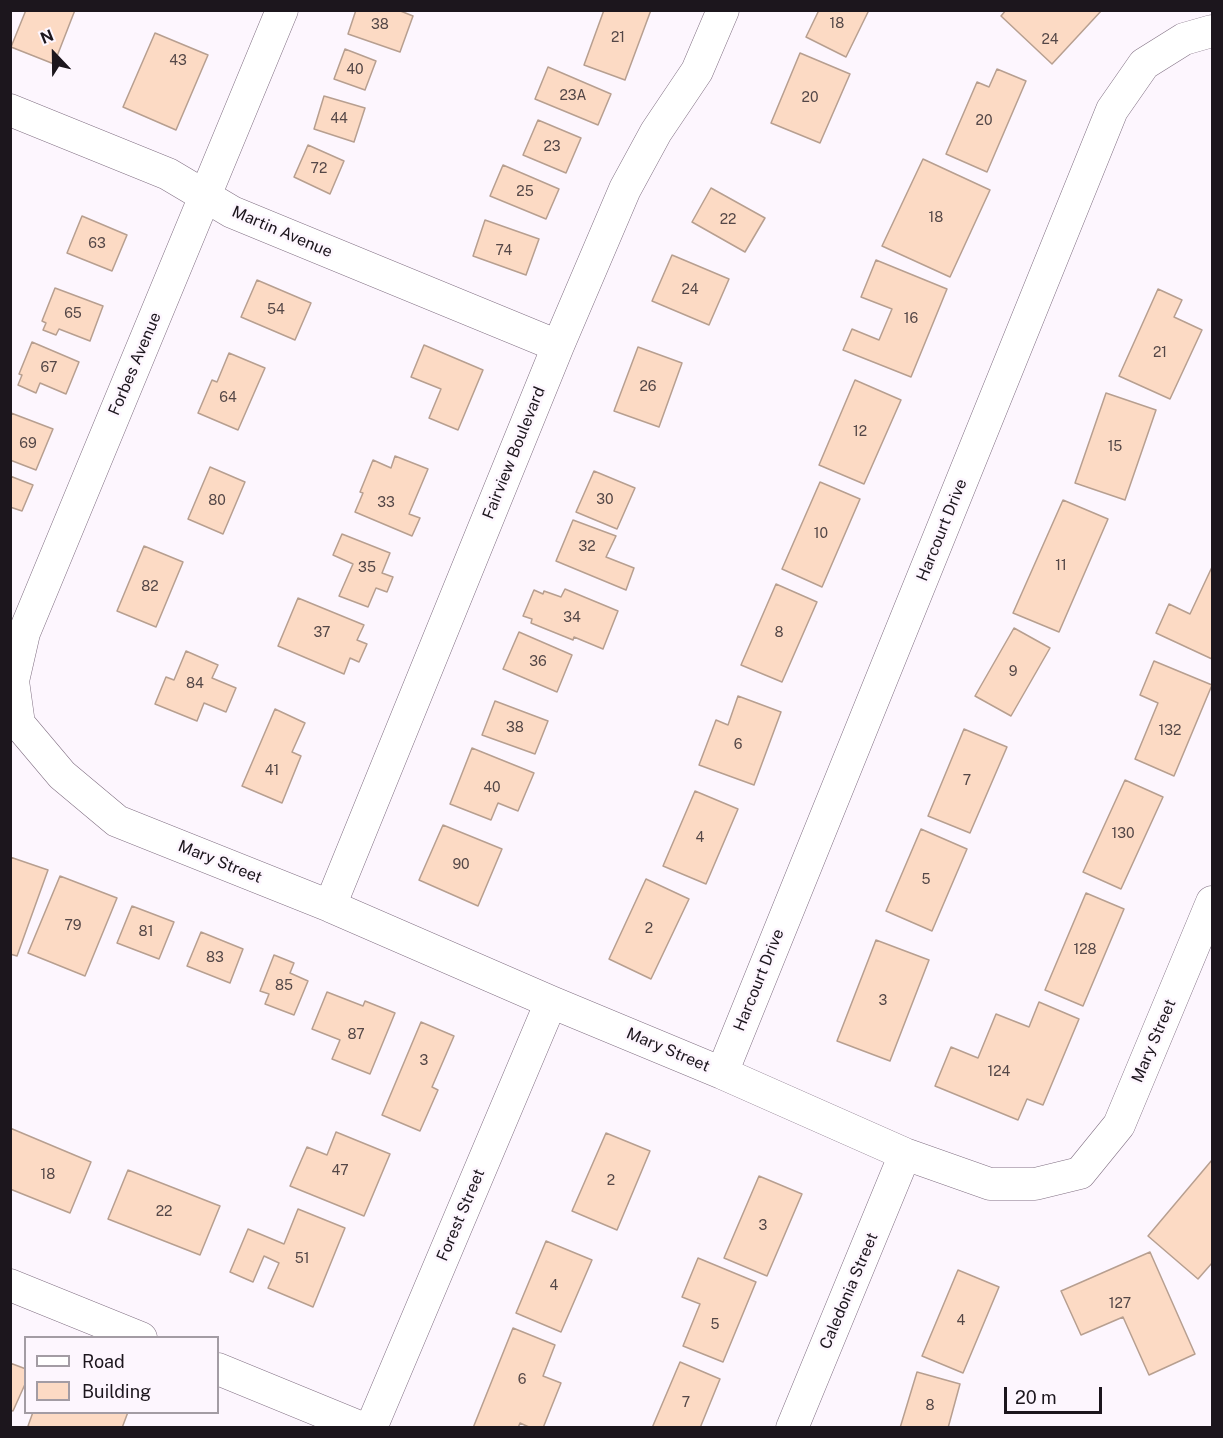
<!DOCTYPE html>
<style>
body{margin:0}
#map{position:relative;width:1223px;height:1438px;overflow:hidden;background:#fdf6fe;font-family:"Public Sans",sans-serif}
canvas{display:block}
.frame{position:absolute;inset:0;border:12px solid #1c161d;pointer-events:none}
.legend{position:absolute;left:24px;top:1336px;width:195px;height:78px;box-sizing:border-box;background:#fdf6fe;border:2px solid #a39ca4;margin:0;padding:8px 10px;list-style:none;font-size:18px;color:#1c161d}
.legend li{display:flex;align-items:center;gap:12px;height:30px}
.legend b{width:30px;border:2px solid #a39ca4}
.north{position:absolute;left:24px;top:24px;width:60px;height:60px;-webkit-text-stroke:4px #fdf6fe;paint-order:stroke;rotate:338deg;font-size:16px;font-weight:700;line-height:24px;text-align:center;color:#1c161d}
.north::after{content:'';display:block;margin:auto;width:21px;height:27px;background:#1c161d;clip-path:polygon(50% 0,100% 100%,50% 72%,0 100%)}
.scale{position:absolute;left:1004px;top:1387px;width:98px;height:27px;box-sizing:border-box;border:3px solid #1c161d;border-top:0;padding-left:8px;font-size:18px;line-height:21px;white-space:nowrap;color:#1c161d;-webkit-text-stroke:4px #fdf6fe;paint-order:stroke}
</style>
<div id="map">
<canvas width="1223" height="1438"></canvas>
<div class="frame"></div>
<ul class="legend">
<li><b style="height:8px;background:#fff"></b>Road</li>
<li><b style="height:16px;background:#fcdac4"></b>Building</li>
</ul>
<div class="north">N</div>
<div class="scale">20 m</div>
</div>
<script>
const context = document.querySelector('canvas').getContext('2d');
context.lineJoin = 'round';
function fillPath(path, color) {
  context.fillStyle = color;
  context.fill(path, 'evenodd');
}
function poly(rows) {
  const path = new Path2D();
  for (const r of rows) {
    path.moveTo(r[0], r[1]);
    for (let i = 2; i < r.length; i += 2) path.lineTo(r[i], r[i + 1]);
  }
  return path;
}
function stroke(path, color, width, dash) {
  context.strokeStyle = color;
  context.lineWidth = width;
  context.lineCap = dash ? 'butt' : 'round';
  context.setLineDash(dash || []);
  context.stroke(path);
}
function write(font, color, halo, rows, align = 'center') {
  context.font = font + ' "Public Sans",sans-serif';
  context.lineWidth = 5;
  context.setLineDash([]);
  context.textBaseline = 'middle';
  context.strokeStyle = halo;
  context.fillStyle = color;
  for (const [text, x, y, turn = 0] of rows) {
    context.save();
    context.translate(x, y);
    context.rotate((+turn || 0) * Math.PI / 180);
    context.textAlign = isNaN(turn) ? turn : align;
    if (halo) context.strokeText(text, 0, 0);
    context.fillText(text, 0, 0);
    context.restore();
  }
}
const building = poly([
 [26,10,75,10,54,64,11,47,26,10],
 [356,10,398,10,413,16,400,52,348,34,356,10],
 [604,10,651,10,625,80,584,65,604,10],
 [819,10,869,10,846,57,806,37,819,10],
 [1006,10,1102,10,1052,64,1001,16,1006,10],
 [155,33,208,55,176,130,123,107,155,33],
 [345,49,376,61,365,90,334,79,345,49],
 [800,53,850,74,820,143,771,123,800,53],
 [548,67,611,94,598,125,535,99,548,67],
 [997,69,1026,81,987,172,946,154,977,82,989,87,997,69],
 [324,96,365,108,354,142,314,129,324,96],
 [538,120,581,138,566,173,523,155,538,120],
 [308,145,344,161,330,194,294,177,308,145],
 [923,159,990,190,950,277,882,246,923,159],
 [503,165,559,189,546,219,490,196,503,165],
 [711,188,765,218,745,252,692,222,711,188],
 [82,216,127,235,112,271,67,253,82,216],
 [485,220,539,239,526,275,473,256,485,220],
 [672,255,729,279,709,325,652,301,672,255],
 [876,260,947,289,911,377,843,350,852,329,879,340,892,309,861,297,876,260],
 [257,280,311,303,295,340,241,317,257,280],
 [55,288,103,306,90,341,59,329,56,335,43,330,46,323,42,321,55,288],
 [1158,289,1182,300,1174,317,1202,330,1170,399,1119,376,1158,289],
 [32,342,79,362,66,394,40,383,36,393,18,385,22,375,19,374,32,342],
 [424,345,483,370,458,430,429,418,441,389,411,377,424,345],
 [638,347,682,363,659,427,614,411,638,347],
 [229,353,265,368,238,430,198,413,212,380,217,382,229,353],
 [855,380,901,400,864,484,819,465,855,380],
 [1106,393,1156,410,1125,500,1075,483,1106,393],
 [11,413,53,429,36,470,10,460,11,413],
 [395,456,428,469,409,514,420,518,412,536,355,512,363,493,360,492,373,460,391,468,395,456],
 [210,467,245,482,223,534,188,519,210,467],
 [594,471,635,488,617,529,576,512,594,471],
 [10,476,33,485,22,511,10,507,10,476],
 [820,482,860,499,822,587,782,569,820,482],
 [1063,500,1108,519,1059,632,1013,613,1063,500],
 [573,520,616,536,606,557,634,568,626,590,556,561,573,520],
 [342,534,390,553,382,573,393,577,387,592,376,588,368,607,339,596,353,564,333,555,342,534],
 [144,546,183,562,156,627,117,611,144,546],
 [1212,567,1212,659,1156,633,1169,604,1190,614,1212,567],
 [776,584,817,602,782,682,741,665,776,584],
 [565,589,618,611,603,649,574,637,573,640,531,623,532,619,523,616,534,590,543,594,544,591,561,597,565,589],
 [298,598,364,625,357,640,367,644,359,662,350,658,344,674,278,646,298,598],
 [1014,628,1050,648,1011,716,975,696,1014,628],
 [519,632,572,655,557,692,503,669,519,632],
 [186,651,218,665,212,678,236,688,226,712,204,703,197,721,155,704,166,677,174,680,186,651],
 [1154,661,1212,685,1174,776,1135,759,1158,703,1140,695,1154,661],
 [738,696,781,712,754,785,699,765,716,720,728,725,738,696],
 [495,701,548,721,535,754,482,735,495,701],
 [275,709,305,723,292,752,301,756,282,803,242,786,275,709],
 [964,729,1007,747,970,833,928,816,964,729],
 [472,748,534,773,518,811,498,803,491,820,450,804,472,748],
 [1125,780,1163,797,1121,889,1083,872,1125,780],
 [695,791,738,809,706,884,663,866,695,791],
 [443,825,502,849,478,906,419,880,443,825],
 [921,829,967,849,932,931,886,911,921,829],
 [10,857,48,870,17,956,10,954,10,857],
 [60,876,117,898,85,976,28,953,60,876],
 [646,879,689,899,651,979,609,959,646,879],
 [1086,893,1124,909,1083,1006,1045,990,1086,893],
 [132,906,174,922,159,959,117,943,132,906],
 [201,932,243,949,230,983,187,966,201,932],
 [876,940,929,960,890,1061,837,1041,876,940],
 [274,955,294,963,290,973,308,981,294,1015,265,1004,269,994,260,991,274,955],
 [327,992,363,1006,365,1001,395,1013,370,1074,332,1059,340,1040,312,1029,327,992],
 [1039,1002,1079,1019,1043,1105,1027,1099,1018,1120,935,1086,951,1047,978,1058,996,1014,1029,1027,1039,1002],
 [421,1022,454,1036,432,1087,438,1090,420,1131,382,1115,421,1022],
 [10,1128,91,1162,70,1213,10,1189,10,1128],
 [336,1132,390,1154,364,1216,290,1186,307,1147,327,1155,336,1132],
 [606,1133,650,1151,617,1230,572,1211,606,1133],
 [1212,1160,1212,1263,1198,1279,1148,1236,1212,1160],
 [128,1170,220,1206,200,1255,108,1219,128,1170],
 [759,1176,802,1194,767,1276,724,1258,759,1176],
 [298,1209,345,1228,313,1307,268,1288,279,1263,264,1256,253,1282,230,1272,248,1229,284,1244,298,1209],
 [546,1241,592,1260,561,1332,516,1313,546,1241],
 [1150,1252,1195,1354,1149,1375,1123,1317,1081,1335,1061,1291,1150,1252],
 [698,1258,756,1282,723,1362,683,1346,700,1304,682,1297,698,1258],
 [958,1270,999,1287,963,1373,922,1356,958,1270],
 [513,1328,555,1345,543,1376,561,1383,543,1428,531,1428,520,1423,518,1428,473,1428,513,1328],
 [680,1362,720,1379,700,1428,652,1428,680,1362],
 [10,1363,26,1369,26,1382,13,1411,10,1410,10,1363],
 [917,1372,960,1384,948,1428,900,1428,917,1372],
 [33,1412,128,1412,122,1428,33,1428,28,1426,33,1412]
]);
fillPath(building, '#fcdac4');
stroke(building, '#b79f90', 1.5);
const minor = poly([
 [10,110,168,174,232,212,558,346],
 [10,720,19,724,62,775,117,821,330,906,551,1002,722,1073,905,1154,990,1184,1035,1184,1080,1173,1119,1125,1212,902],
 [19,724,13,681,24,633,282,10],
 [330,906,558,346,625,189,656,132,697,71,723,10],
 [722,1073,1112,110,1144,64,1184,39,1212,31],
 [10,1285,141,1338],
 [218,1369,362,1428],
 [371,1428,551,1002],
 [792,1428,905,1154]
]);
stroke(minor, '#817083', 33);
stroke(minor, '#fff', 32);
write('14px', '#544747', null, [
 ["18",837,24],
 ["38",380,25],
 ["21",618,38],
 ["24",1050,40],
 ["43",178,61],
 ["40",355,70],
 ["23A",573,96],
 ["20",810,98],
 ["44",339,119],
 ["20",984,121],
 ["23",552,147],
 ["72",319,169],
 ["25",525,192],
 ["18",936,218],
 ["22",728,220],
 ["63",97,244],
 ["74",504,251],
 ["24",690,290],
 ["54",276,310],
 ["65",73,314],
 ["16",911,319],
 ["21",1160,353],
 ["67",49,368],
 ["26",648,387],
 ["64",228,398],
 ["12",860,432],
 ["69",28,444],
 ["15",1115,447],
 ["30",605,500],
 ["80",217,501],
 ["33",386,503],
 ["10",821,534],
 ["32",587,547],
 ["11",1061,566],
 ["35",367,568],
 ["82",150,587],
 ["34",572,618],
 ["37",322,633],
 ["8",779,633],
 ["36",538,662],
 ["9",1013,672],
 ["84",195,684],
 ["38",515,728],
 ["132",1170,731],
 ["6",738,745],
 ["41",272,771],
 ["7",967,781],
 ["40",492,788],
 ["130",1123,834],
 ["4",700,838],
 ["90",461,865],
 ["5",926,880],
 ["79",73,926],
 ["2",649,929],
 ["81",146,932],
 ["128",1085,950],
 ["83",215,958],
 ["85",284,986],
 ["3",883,1001],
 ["87",356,1035],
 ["3",424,1061],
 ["124",999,1072],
 ["47",340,1171],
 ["18",48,1175],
 ["2",611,1181],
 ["22",164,1212],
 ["3",763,1226],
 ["51",302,1259],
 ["4",554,1286],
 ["127",1120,1304],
 ["4",961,1321],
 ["5",715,1325],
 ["6",522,1380],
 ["7",686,1403],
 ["8",930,1406]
]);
write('16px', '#1c161d', '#fdf6fe', [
 ["Martin Avenue",282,232,23],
 ["Forbes Avenue",135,364,-67],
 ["Fairview Boulevard",514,453,-68],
 ["Harcourt Drive",942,530,-68],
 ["Mary Street",220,862,22],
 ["Harcourt Drive",759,980,-68],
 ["Mary Street",1154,1041,-67],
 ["Mary Street",668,1050,23],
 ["Forest Street",461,1215,-67],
 ["Caledonia Street",849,1291,-67]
]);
</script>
